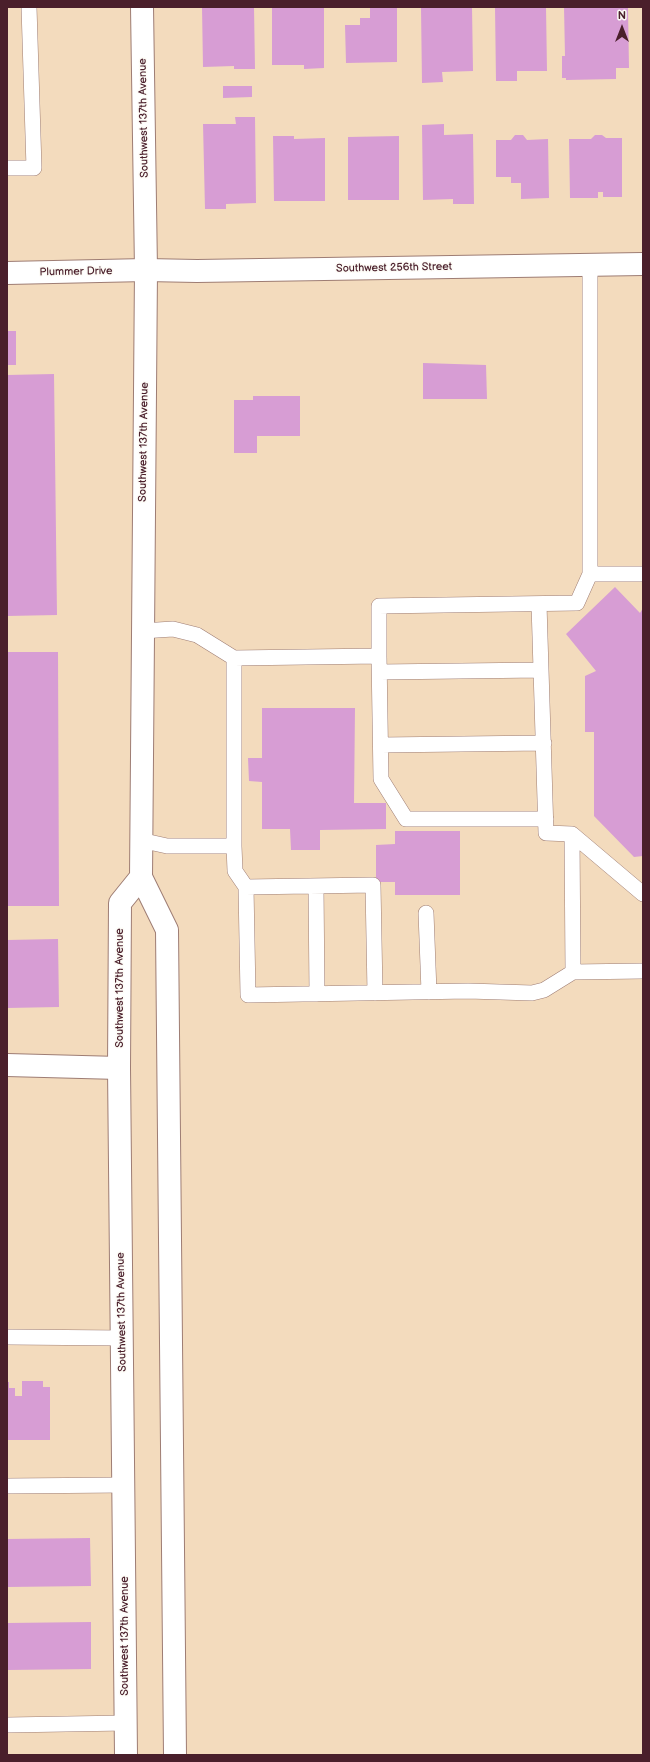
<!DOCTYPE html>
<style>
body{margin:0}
#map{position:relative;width:650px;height:1762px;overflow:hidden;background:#f3dbbd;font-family:"Balsamiq Sans",sans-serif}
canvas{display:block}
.frame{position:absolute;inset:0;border:8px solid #4a1f2b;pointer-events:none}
.north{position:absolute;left:602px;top:8px;width:40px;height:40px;-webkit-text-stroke:3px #fdfcf7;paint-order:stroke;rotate:0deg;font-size:11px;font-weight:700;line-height:16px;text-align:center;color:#4a1f2b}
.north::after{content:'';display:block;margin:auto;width:14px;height:18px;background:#4a1f2b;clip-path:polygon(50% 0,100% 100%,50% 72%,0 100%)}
</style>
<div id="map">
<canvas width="650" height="1762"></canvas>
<div class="frame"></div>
<div class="north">N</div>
</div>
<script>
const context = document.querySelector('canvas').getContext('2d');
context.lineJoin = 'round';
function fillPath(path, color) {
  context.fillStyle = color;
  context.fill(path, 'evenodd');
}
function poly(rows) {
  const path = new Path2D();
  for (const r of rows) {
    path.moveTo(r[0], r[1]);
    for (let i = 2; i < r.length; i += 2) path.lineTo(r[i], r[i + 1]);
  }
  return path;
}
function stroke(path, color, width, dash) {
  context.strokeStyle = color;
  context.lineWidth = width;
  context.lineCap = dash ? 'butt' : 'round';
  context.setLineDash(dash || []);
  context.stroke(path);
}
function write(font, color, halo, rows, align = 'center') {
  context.font = font + ' "Balsamiq Sans",sans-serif';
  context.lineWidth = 3;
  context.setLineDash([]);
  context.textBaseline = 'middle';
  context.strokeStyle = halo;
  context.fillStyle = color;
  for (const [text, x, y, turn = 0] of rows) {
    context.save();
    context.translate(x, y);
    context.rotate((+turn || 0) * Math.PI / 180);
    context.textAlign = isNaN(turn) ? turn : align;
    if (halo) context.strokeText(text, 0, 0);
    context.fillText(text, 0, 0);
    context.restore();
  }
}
fillPath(poly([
 [202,7,254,7,255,69,234,69,234,66,203,67],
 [272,7,324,7,324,68,304,69,304,65,272,65],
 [370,7,397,7,397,62,346,63,345,25,360,25,360,18,370,18],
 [472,7,473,71,442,72,443,82,422,83,421,8],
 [495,7,546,7,547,71,517,71,517,81,496,81],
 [564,7,628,8,629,68,616,68,616,79,566,80,566,78,562,78,562,56,565,56],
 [223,86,252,86,252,97,223,98],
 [235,117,255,117,256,203,226,204,226,209,205,209,203,124,236,124],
 [444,124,444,135,473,134,474,204,453,204,453,199,423,200,422,125],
 [515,135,523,135,527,140,548,139,549,198,521,199,521,183,511,183,511,177,496,177,496,140,511,140],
 [595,135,602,135,606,138,622,138,622,197,603,197,603,192,598,192,598,198,570,198,569,139,591,139],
 [273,136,294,136,294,139,325,138,325,201,274,201],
 [399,136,399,200,348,200,348,137],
 [7,331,16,331,16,365,7,365],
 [423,363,486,365,487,399,423,399],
 [54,374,57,615,7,616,7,375],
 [253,396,300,396,300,436,257,436,257,453,234,453,234,400,253,400],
 [615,587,640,613,643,608,643,856,634,857,594,816,594,732,585,732,585,676,596,671,566,634],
 [7,652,58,652,59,906,7,906],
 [262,708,355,708,354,803,386,803,386,829,320,830,320,850,291,850,290,829,262,829,262,782,249,781,248,758,262,758],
 [395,831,460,831,460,895,395,895,395,882,376,882,376,845,395,844],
 [58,939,59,1007,7,1008,7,940],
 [22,1381,43,1381,43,1387,50,1387,50,1440,7,1440,7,1382,9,1382,9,1388,15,1388,15,1396,22,1396],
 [90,1538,91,1586,7,1587,7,1539],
 [91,1622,91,1669,7,1670,7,1623]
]), '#d79dd4');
const service = poly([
 [7,168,34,168,29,7],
 [590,574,643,574],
 [539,604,546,833,572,834,643,894],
 [142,631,173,629,197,635,234,658,379,656,379,606,577,603,590,574,590,265],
 [379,656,381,779,406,819,546,819],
 [380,672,541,670],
 [381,745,544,743],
 [572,834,573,972,643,971],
 [140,840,167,846,234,846,234,658],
 [234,846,235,871,246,887,248,995,468,991,532,993,544,990,573,972],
 [316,886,317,994],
 [246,887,373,885,375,993],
 [426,913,429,992],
 [7,1337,123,1338],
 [7,1486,125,1485],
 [7,1725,126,1723]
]);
const minor = poly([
 [7,273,146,270],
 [7,1065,119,1068]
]);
const tertiary = poly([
 [146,270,197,271,643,264]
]);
const secondary = poly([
 [142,7,146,270,141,877,167,930,175,1755],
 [126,1755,119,1068,120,903,141,877]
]);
stroke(service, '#9e7d74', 16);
stroke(minor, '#9e7d74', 24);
stroke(tertiary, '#9e7d74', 24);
stroke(secondary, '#9e7d74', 24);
stroke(service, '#fff', 15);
stroke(minor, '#fff', 22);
stroke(tertiary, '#fff', 22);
stroke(secondary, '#fff', 22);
write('11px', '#4a1f2b', '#fdfcf7', [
 ["Southwest 137th Avenue",144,118,-91],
 ["Southwest 256th Street",394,268,-1],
 ["Plummer Drive",76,272,-1],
 ["Southwest 137th Avenue",144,442,-89],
 ["Southwest 137th Avenue",120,988,-90],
 ["Southwest 137th Avenue",122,1312,-91],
 ["Southwest 137th Avenue",125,1636,-90]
]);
</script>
